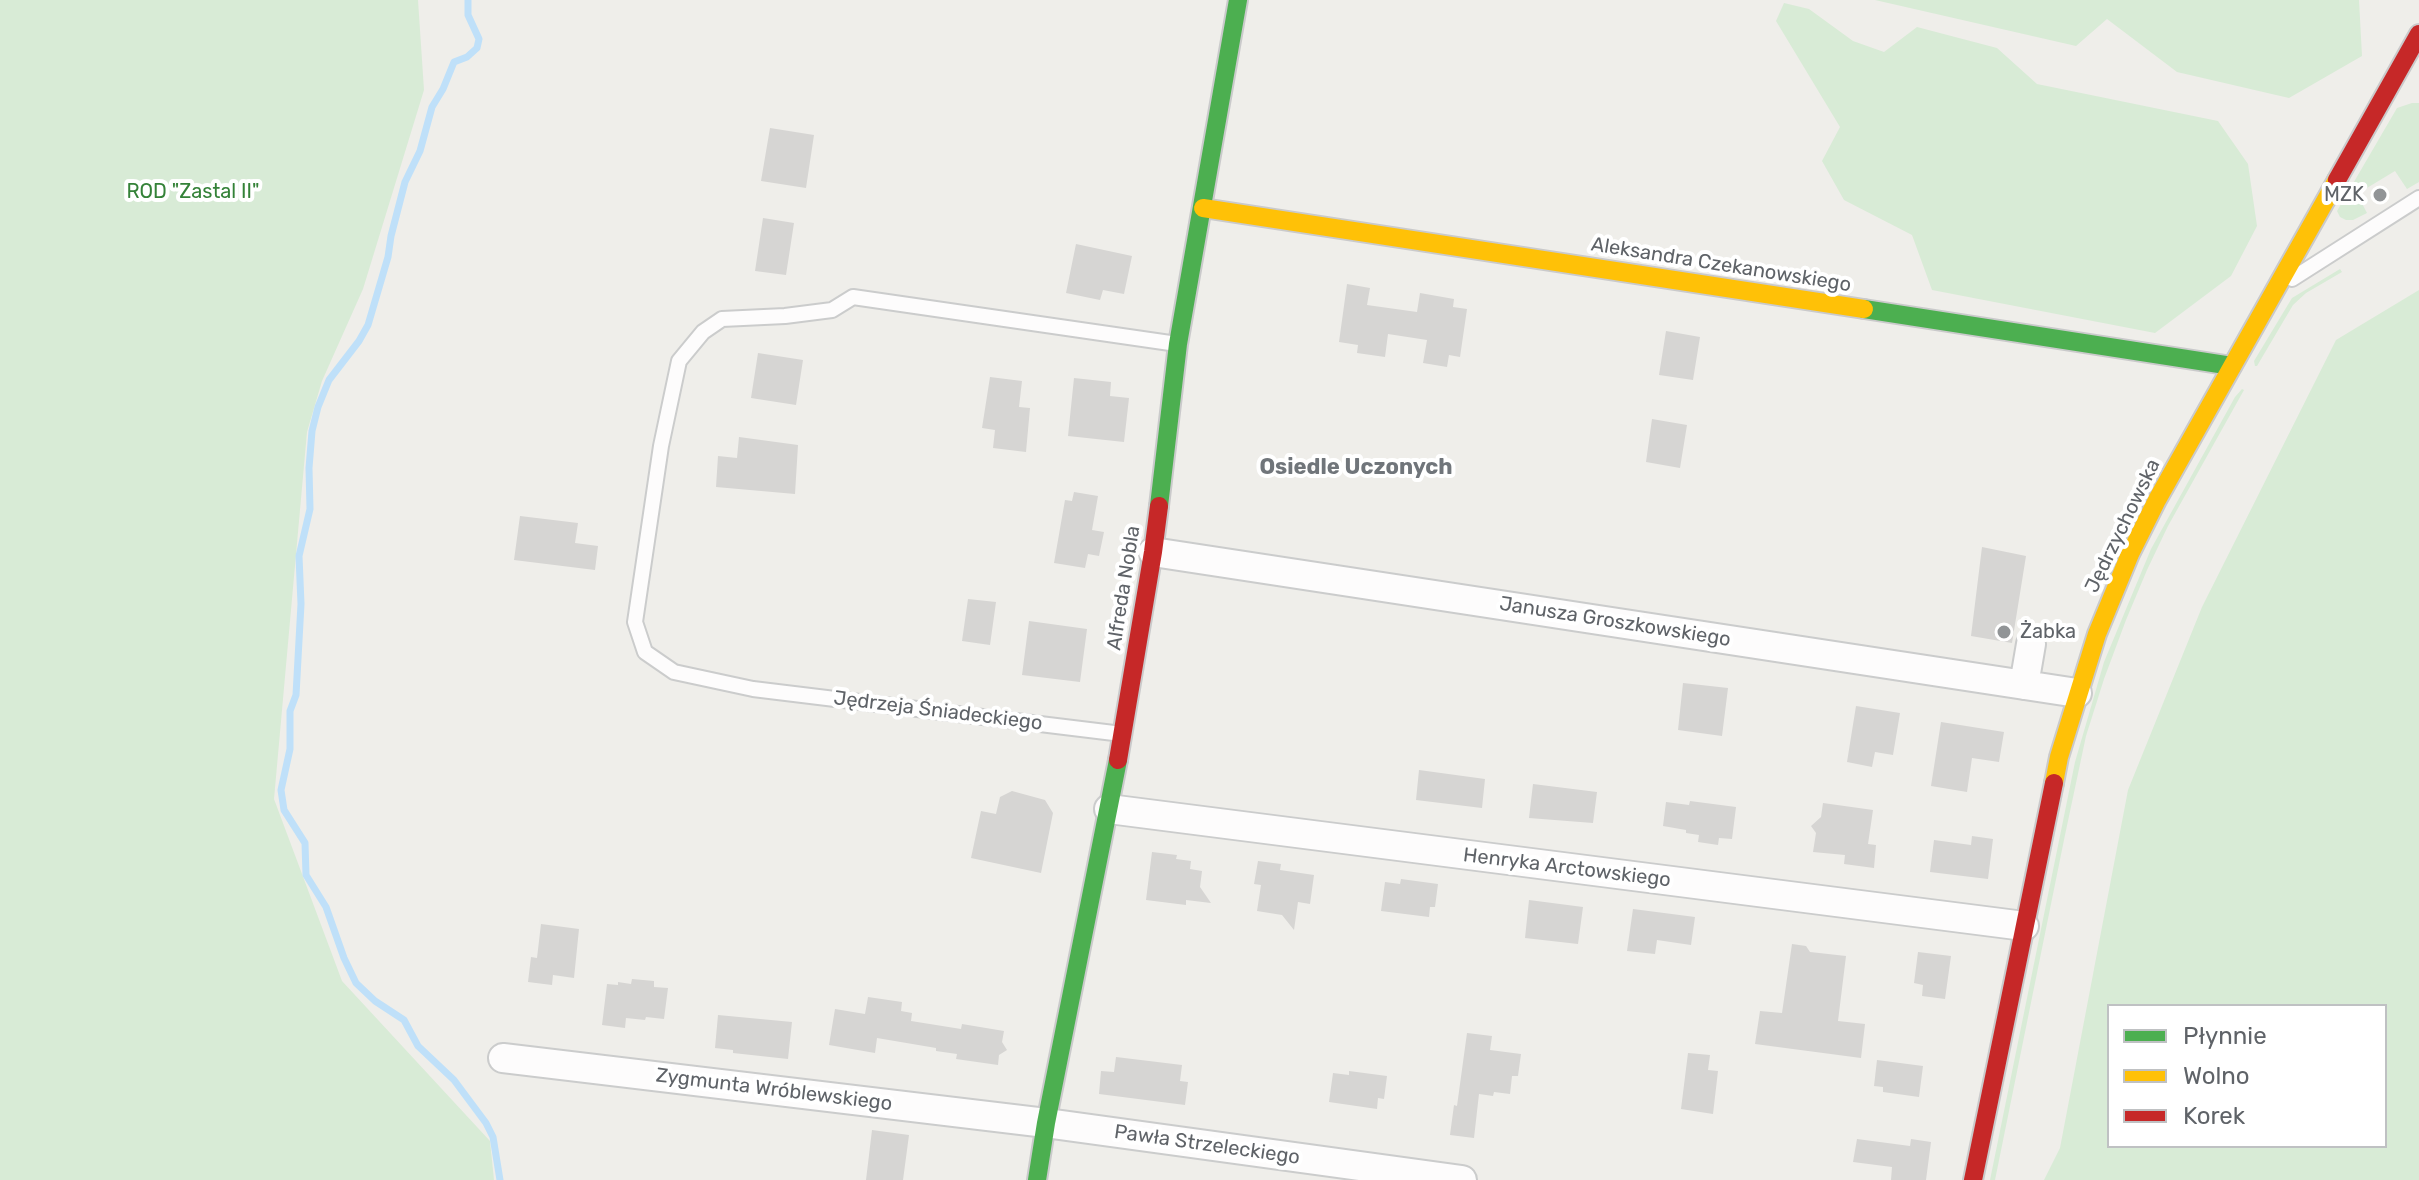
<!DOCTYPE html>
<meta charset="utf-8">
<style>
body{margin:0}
#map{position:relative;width:2419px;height:1180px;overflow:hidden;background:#efeeea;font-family:Rubik,sans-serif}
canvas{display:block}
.legend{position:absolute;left:2107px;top:1004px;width:280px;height:144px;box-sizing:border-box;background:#fff;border:2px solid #bfc1c3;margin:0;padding:10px 14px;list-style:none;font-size:24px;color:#5f6368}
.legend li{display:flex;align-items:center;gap:16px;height:40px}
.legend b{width:40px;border:2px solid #bfc1c3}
</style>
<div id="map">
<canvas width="2419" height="1180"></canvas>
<ul class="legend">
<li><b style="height:10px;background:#4caf50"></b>Płynnie</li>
<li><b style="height:10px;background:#ffc107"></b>Wolno</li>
<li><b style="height:10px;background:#c62828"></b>Korek</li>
</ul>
</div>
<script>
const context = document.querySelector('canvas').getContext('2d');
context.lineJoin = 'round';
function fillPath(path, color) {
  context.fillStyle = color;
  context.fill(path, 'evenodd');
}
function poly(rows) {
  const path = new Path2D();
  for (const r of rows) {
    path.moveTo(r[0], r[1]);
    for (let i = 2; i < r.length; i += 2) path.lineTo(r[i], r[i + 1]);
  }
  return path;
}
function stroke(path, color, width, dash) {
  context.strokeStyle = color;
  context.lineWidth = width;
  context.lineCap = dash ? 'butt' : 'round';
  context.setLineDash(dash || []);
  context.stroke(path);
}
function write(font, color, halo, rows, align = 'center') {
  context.font = font + ' Rubik,sans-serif';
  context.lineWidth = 8;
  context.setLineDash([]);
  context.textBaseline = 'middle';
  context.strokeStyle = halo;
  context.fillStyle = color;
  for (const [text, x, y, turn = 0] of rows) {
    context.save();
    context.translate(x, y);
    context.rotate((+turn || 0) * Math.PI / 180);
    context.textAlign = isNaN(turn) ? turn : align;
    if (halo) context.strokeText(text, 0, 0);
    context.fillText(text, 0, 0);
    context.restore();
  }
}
fillPath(poly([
 [0,0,418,0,424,90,363,289,322,381,307,432,274,799,342,981,490,1141,494,1180,0,1180],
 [1875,0,2359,0,2362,56,2289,98,2177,72,2107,19,2076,46],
 [1784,3,1809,9,1853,41,1884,52,1917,27,1997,48,2037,84,2218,121,2248,164,2257,226,2231,276,2155,333,1932,290,1912,235,1844,200,1822,161,1840,127,1776,21],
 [2412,103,2419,103,2419,182,2407,189,2395,171,2357,194,2367,213,2353,220,2346,220,2340,217,2337,211,2397,108],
 [2340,269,2342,272,2306,293,2293,305,2257,366,2255,366,2254,361,2292,298],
 [2419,290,2419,1180,2044,1180,2060,1148,2128,790,2202,607,2336,340],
 [2109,1006,2385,1006,2385,1146,2109,1146],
 [2242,389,2244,390,2168,526,2147,570,2126,620,2104,679,2086,736,2065,835,1995,1180,1990,1180,2075,762,2104,662,2151,549,2235,397]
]), '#d8ebd6');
stroke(poly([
 [468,0,468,15,479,39,477,48,467,57,454,62,443,89,432,107,420,151,405,182,391,236,388,257,368,325,359,341,329,380,318,407,312,431,309,468,310,509,299,556,301,604,296,695,290,711,290,749,281,790,284,810,305,843,306,875,326,907,344,958,356,983,375,1001,404,1020,418,1046,454,1080,486,1123,493,1137,500,1180]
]), '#bfe0f9', 7);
fillPath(poly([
 [770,128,814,135,806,188,761,181],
 [763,218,794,223,786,275,755,271],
 [1076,244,1132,256,1124,294,1103,290,1100,300,1066,293],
 [1347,284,1370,288,1367,305,1417,312,1420,293,1454,299,1453,307,1467,309,1460,357,1449,355,1447,367,1423,363,1427,340,1388,334,1385,357,1357,353,1358,345,1339,342],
 [1666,331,1700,337,1693,380,1659,375],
 [758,353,803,360,796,405,751,398],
 [990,377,1022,381,1019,407,1030,408,1026,452,993,448,995,430,982,428],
 [1074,378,1111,382,1110,396,1129,398,1124,442,1068,436],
 [1652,419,1687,425,1680,468,1646,462],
 [739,437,798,445,795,494,716,487,718,456,737,458],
 [1074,492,1098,496,1092,530,1104,532,1099,556,1088,554,1085,568,1054,563,1065,500,1072,501],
 [520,516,578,523,575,543,598,546,595,570,514,560],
 [1982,547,2026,556,2012,643,1971,636],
 [968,599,996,602,990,645,962,641],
 [1029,621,1087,629,1080,682,1022,675],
 [1683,683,1728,688,1722,736,1678,730],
 [1856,706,1900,713,1893,755,1875,752,1872,767,1847,762],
 [1941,722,2004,732,1999,762,1972,758,1967,792,1931,786],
 [1419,770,1485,779,1482,808,1416,800],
 [1533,784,1597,792,1593,823,1529,818],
 [1012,791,1045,800,1053,813,1041,873,971,858,981,811,996,814,1000,797],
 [1690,801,1736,807,1732,839,1719,838,1718,845,1698,842,1699,835,1686,833,1686,830,1663,826,1666,802,1689,805],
 [1823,803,1873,810,1868,844,1876,845,1874,868,1844,864,1845,855,1813,852,1816,833,1811,826,1821,817],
 [1972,836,1993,839,1988,879,1930,872,1934,840,1971,845],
 [1152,852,1177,855,1176,859,1191,861,1190,869,1202,871,1200,887,1211,903,1186,900,1186,905,1146,900],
 [1258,861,1281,864,1280,870,1314,875,1310,904,1298,902,1294,930,1282,915,1257,911,1261,885,1254,884],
 [1401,879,1438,884,1435,907,1430,907,1429,917,1381,911,1385,882,1400,884],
 [1529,900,1583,907,1578,944,1525,938],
 [1633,909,1695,917,1691,945,1657,940,1655,954,1627,951],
 [541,924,579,929,574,978,553,975,552,985,528,982,531,957,537,958],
 [1792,944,1806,946,1810,952,1846,956,1838,1021,1865,1024,1861,1058,1755,1044,1760,1011,1782,1013],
 [1918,952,1951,956,1945,999,1922,996,1923,985,1914,983],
 [632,979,654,981,654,987,668,988,664,1019,646,1017,645,1020,626,1018,625,1028,602,1025,607,984,618,985,618,982,631,984],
 [868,997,902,1002,901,1011,912,1013,911,1021,961,1029,962,1024,1004,1031,1002,1042,1007,1050,999,1055,998,1065,956,1059,957,1054,936,1051,936,1048,877,1038,875,1053,829,1045,835,1009,865,1014],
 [718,1015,792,1022,788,1059,733,1053,733,1050,715,1048],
 [1467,1033,1492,1036,1490,1050,1521,1054,1518,1076,1512,1076,1510,1094,1494,1092,1493,1096,1479,1094,1474,1138,1450,1135,1454,1105,1457,1106],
 [1688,1053,1710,1055,1708,1070,1718,1071,1713,1114,1681,1109],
 [1116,1057,1182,1065,1180,1081,1188,1082,1185,1105,1099,1094,1101,1071,1114,1072],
 [1877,1060,1923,1066,1919,1097,1883,1092,1883,1087,1874,1086],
 [1349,1071,1387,1076,1384,1099,1378,1098,1377,1109,1329,1102,1333,1073,1349,1075],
 [872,1130,909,1135,903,1180,866,1180],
 [1857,1139,1910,1146,1911,1139,1931,1142,1926,1180,1891,1180,1892,1167,1853,1162]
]), '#d6d5d3');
const lane = poly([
 [2292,279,2419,198],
 [1122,734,753,689,674,672,645,652,635,622,661,446,679,361,703,332,722,319,785,316,832,310,853,297,1177,344]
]);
const street = poly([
 [1153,552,2077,693],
 [2024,685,2031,644],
 [1109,809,2024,926],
 [503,1058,1046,1123,1462,1180]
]);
const fast = poly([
 [1864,309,2232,366],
 [1159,506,1178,344,1238,0],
 [1037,1180,1046,1123,1118,760]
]);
const slow = poly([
 [1203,208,1864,309],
 [2054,783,2059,757,2097,634,2130,554,2157,500,2337,180]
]);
const jam = poly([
 [2337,180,2419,34],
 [1118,760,1153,552,1159,506],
 [1973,1180,2054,783]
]);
stroke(lane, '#cbcccc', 18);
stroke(street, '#cbcccc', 32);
stroke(fast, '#cacacb', 22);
stroke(slow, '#cacacb', 22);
stroke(jam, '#cacacb', 22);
stroke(lane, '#fdfcfc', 14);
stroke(street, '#fdfcfc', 28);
stroke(fast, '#4caf50', 18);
stroke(slow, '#ffc107', 18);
stroke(jam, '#c62828', 18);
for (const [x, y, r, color] of [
 [2380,195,8,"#919496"],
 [2004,632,8,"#919496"]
]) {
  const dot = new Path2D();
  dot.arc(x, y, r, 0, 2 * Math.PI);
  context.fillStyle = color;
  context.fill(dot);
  stroke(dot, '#fff', 3);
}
write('20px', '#348238', '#fff', [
 ["ROD \"Zastal II\"",193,192]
]);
write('20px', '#5f6368', '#fff', [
 ["MZK",2364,195],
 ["Żabka",2020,632,"left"]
], 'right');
write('20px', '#5f6368', '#fff', [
 ["Aleksandra Czekanowskiego",1721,265,9],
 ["Jędrzychowska",2123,526,-64],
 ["Alfreda Nobla",1124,588,-81],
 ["Janusza Groszkowskiego",1615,622,9],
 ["Jędrzeja Śniadeckiego",938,711,7],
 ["Henryka Arctowskiego",1567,868,7],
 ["Zygmunta Wróblewskiego",774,1090,7],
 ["Pawła Strzeleckiego",1207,1145,8]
]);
write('bold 22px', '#70757a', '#fff', [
 ["Osiedle Uczonych",1356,468]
]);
</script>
